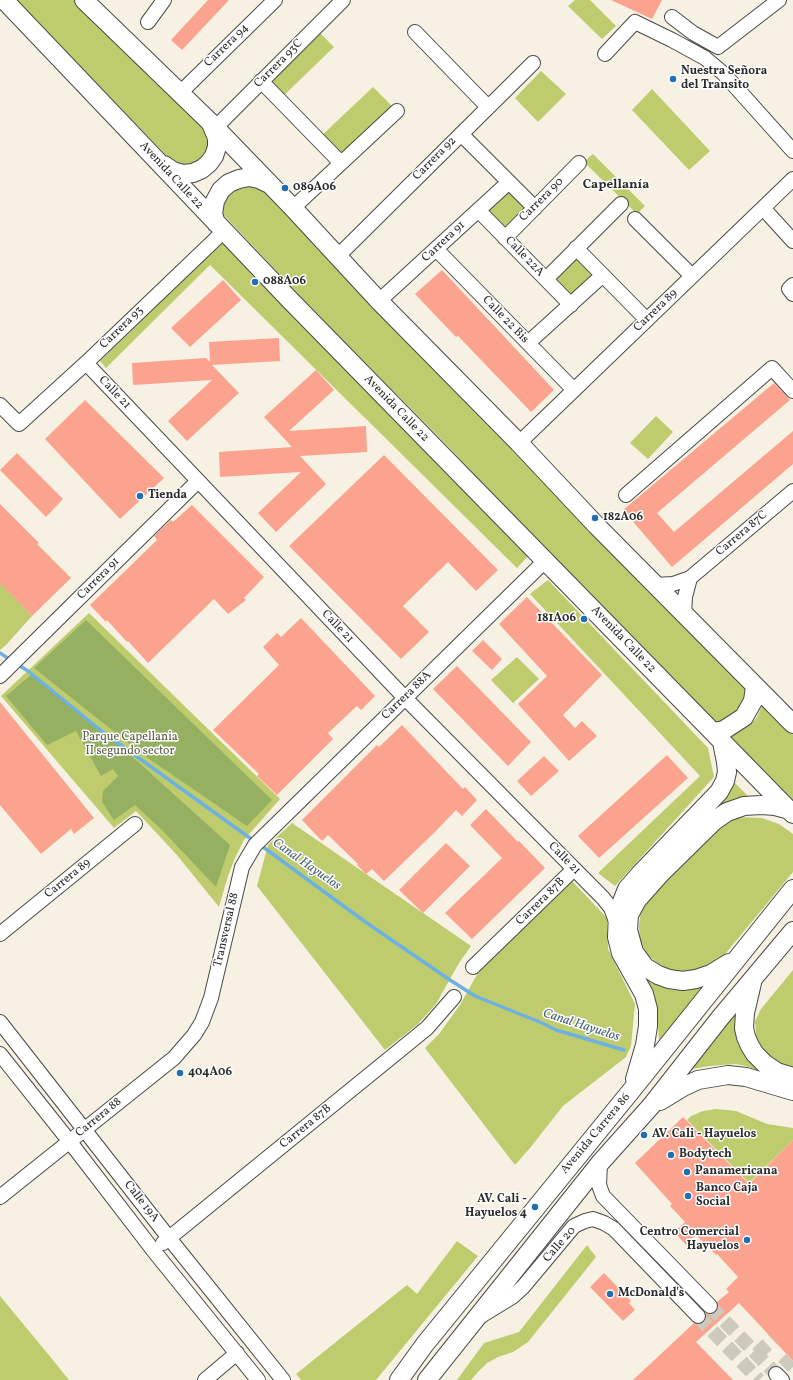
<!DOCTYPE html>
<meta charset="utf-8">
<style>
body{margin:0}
canvas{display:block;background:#f6f1e2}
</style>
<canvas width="793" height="1380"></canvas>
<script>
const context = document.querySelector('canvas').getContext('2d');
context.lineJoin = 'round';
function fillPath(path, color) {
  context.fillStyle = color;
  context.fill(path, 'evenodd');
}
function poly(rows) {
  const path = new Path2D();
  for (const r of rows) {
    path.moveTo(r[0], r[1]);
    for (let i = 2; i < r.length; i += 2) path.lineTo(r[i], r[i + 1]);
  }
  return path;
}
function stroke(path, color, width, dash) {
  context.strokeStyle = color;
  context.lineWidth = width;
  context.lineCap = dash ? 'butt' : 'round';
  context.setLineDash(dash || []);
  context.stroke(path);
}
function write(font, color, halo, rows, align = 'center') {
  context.font = font + ' Vollkorn,serif';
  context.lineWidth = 3;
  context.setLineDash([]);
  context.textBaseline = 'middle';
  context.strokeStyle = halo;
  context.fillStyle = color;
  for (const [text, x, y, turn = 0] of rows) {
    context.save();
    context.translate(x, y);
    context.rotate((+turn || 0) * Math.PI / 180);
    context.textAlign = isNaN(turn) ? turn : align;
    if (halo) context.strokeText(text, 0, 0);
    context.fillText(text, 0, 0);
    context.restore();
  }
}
fillPath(poly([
 [16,0,77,0,206,130,212,140,207,161,182,167,166,155],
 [575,0,590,0,616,26,602,39,568,6],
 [315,28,334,47,279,100,261,81],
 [541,71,566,94,538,122,515,98],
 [373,87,397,111,341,163,318,139],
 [652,89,710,151,689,170,632,110],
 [593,154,645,206,637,214,584,162],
 [248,184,268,193,448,385,748,690,739,710,719,726,536,539,438,436,313,310,221,212,222,195],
 [508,185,529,207,505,233,482,211],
 [222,242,530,554,517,568,210,265,106,368,100,361],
 [577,252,600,276,571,302,548,279],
 [656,416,673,432,648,459,630,443],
 [548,580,708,748,714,777,615,886,598,873,700,776,530,594],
 [0,582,32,616,6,645,0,650],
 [89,613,280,799,244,840,235,858,228,876,219,907,176,854,136,811,114,828,1,696],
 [517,657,539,679,513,703,491,680],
 [763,704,793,735,793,800,727,735,744,728,753,722,757,717],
 [731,779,750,798,711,812],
 [735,817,762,818,779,824,793,834,793,872,726,953,712,966,683,975,660,966,648,955,640,941,639,926,641,910,649,894,718,826],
 [292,823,471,946,459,963,436,1004,417,1025,385,1050,257,886,268,845],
 [572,881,607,918,608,949,635,1004,631,1046,626,1057,563,1106,530,1148,515,1165,425,1048,439,1034,460,1005,480,969],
 [793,970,793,1070,779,1066,750,1037,756,1033,755,1021,761,1009],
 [645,976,704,985,659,1042,657,1010,654,994],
 [735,1012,735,1023,737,1036,764,1073,746,1066,735,1064,710,1066,692,1069],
 [716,1109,736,1111,767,1124,793,1128,793,1140,749,1183,687,1120,691,1116,703,1111],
 [457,1241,478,1256,376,1380,301,1380,296,1374,407,1285,417,1294],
 [587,1245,596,1257,528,1342,513,1352,498,1357,487,1363,478,1372,471,1380,457,1380,484,1343,519,1332],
 [0,1296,48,1354,69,1380,0,1380]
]), '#becc6e');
fillPath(poly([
 [86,620,272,800,247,826,142,754,34,668],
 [31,675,127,752,230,845,216,887,161,829,135,805,114,820,102,802,103,791,118,776,113,769,101,776,76,731,47,745,6,696]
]), '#96b061');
stroke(poly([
 [0,653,12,661],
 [17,664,28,671,104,733,254,841],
 [259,844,364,921,450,980,475,996,542,1023,556,1030,624,1050]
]), '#6cb1e2', 3.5);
fillPath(poly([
 [208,0,229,0,182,50,171,40],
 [611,0,662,0,652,19],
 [442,270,554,390,531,412,458,336,456,337,415,294],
 [223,280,241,300,190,347,171,328],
 [279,338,280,361,212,365,239,393,187,441,168,421,212,380,133,385,132,363,206,358,210,362,209,342],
 [316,370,334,390,289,431,366,426,367,452,300,456,326,484,276,532,258,513,301,472,220,477,219,452,292,447,264,417],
 [774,383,790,400,657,513,674,532,793,431,793,464,672,567,623,510],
 [85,400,164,478,120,519,45,439],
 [17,453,63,499,46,517,0,470],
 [384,455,498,570,476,591,448,562,403,606,429,632,401,659,289,546],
 [0,504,39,543,37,544,71,578,32,616,0,583],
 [192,505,264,577,244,598,246,600,228,614,214,599,148,663,128,641,127,642,107,620,106,622,90,605,157,540,154,536,171,520,173,522],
 [527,597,602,675,563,715,575,728,582,721,597,736,569,761,518,704,547,676,499,624],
 [301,618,375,696,361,710,357,706,328,733,333,739,277,795,257,776,259,774,213,730,279,665,263,647,277,633,281,637],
 [483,640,502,659,492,670,472,651],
 [457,666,531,742,508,766,433,689],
 [0,702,94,818,74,834,71,829,41,854,0,805],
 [402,725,463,789,465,787,477,800,462,816,456,810,435,832,384,881,372,869,366,874,357,865,358,864,328,835,322,841,302,820,377,745,379,747],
 [667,755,688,778,599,858,578,836],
 [544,756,559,771,531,796,517,781],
 [486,809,518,842,519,841,545,868,472,939,445,913,502,858,470,825],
 [446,843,470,866,423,913,399,890],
 [683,1117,749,1184,793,1140,793,1361,739,1303,696,1342,733,1380,633,1380,694,1323,700,1324,706,1319,706,1313,712,1314,716,1312,718,1308,717,1302,729,1292,726,1289,738,1277,717,1254,716,1255,696,1235,686,1245,674,1232,685,1222,670,1206,672,1204,635,1163],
 [604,1273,631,1301,629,1303,635,1310,623,1321,590,1287]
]), '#fba38e');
stroke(poly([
 [710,1306,776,1374,791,1359],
 [698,1316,759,1380],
 [757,1354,773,1339]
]), '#cdc9bd', 14, [14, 7]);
const minor = poly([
 [672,17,693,33,718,47,779,0],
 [148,22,164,0],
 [415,32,488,107],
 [605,54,635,22,672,40,705,58,724,74,793,151],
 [261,81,341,163],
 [180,93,275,0],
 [215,128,343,0],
 [461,134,535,208],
 [293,208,397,111],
 [763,208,793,241],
 [478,210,571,305],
 [635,219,692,276],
 [505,238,579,163],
 [576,248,647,320],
 [436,249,574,390],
 [338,256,533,63],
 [546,279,621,204],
 [793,285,789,289,793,294],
 [379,301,509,182],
 [528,343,603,275],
 [86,363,405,698,603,898,611,908,617,924],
 [0,405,19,424,86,363,224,231],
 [519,443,793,179],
 [626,495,772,368,793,391],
 [656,585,673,584,690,578,793,491],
 [684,614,685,597,690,578],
 [0,676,198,481],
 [0,934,135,824],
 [473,967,574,869],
 [0,1022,169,1238,283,1380],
 [0,1054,70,1142,153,1250,258,1380],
 [600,1163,599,1185,603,1196,710,1306],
 [0,1197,174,1058,194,1035,202,1022,211,998,242,867,255,845,545,561],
 [163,1243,427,1028,454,997],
 [481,1316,512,1297,523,1287,574,1226,585,1221,593,1219,604,1223,614,1229,698,1316],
 [776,1374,782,1380],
 [205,1380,237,1353]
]);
const major = poly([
 [4,0,289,299,793,814],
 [84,0,210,122,293,208,379,301,519,443,597,526,793,724],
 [164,165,173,171,183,174,193,173,202,169,209,163,214,156,217,147,217,138,212,126],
 [216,223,213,214,215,201,221,190,229,183,239,179,249,177,259,179,267,183],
 [713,732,724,730,744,717,753,701,755,686],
 [729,963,711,974,696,979,683,981,669,979,658,975,645,967,634,952,628,930,629,915,637,900,661,873,714,821,727,812,744,806,761,805,775,806,790,810],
 [752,983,745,1013,744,1028,746,1037,750,1046,755,1054,765,1064,777,1072,793,1077],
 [635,1079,645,1045,648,1026,648,1009,644,994,621,953,617,937,618,912,627,889,640,874,719,792,725,781,727,772,726,762,722,742],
 [660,1101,683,1087,698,1080,728,1075,746,1077,793,1091],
 [399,1380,425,1344,447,1317,631,1091,793,889],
 [427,1380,600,1163,651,1106,720,1018,793,931]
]);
stroke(minor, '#494946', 16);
stroke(major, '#494946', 20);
stroke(minor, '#fff', 14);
stroke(major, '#fff', 18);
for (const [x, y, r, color] of [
 [673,79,4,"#1f6fb2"],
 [285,188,4,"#1f6fb2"],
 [255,282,4,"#1f6fb2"],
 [140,496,4,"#1f6fb2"],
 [595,518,4,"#1f6fb2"],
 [584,619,4,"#1f6fb2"],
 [180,1073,4,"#1f6fb2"],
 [644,1135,4,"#1f6fb2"],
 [671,1155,4,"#1f6fb2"],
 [687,1172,4,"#1f6fb2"],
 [688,1196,4,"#1f6fb2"],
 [535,1207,4,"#1f6fb2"],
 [747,1240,4,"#1f6fb2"],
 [610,1294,4,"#1f6fb2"]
]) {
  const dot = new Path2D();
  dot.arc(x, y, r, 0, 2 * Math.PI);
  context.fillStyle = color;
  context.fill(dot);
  stroke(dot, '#fff', 1.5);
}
write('12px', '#2b2b2b', '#fff', [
 ["Carrera 94",227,46,-44],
 ["Carrera 93C",279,64,-45],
 ["Carrera 92",435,159,-45],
 ["Avenida Calle 22",171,176,47],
 ["Carrera 90",542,200,-45],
 ["Carrera 91",444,242,-43],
 ["Calle 22A",524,257,46],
 ["Carrera 89",656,311,-44],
 ["Calle 22 Bis",505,320,46],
 ["Carrera 93",122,328,-44],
 ["Calle 21",114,393,46],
 ["Avenida Calle 22",396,409,46],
 ["Carrera 87C",742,534,-40],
 ["Carrera 91",99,579,-45],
 ["Calle 21",337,627,46],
 ["Avenida Calle 22",623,640,46],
 ["Carrera 88A",407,696,-44],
 ["Calle 21",564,859,45],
 ["Carrera 89",68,879,-39],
 ["Carrera 87B",541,902,-44],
 ["Transversal 88",227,930,-77],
 ["Carrera 88",99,1118,-39],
 ["Carrera 87B",306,1127,-39],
 ["Avenida Carrera 86",596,1134,-50],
 ["Calle 19A",141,1202,52],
 ["Calle 20",560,1245,-49]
]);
write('bold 12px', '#2b2b2b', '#fff', [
 ["Nuestra Señora",681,72],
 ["del Transito",681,86],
 ["089A06",293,188],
 ["088A06",263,282],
 ["Tienda",148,496],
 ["182A06",603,518],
 ["181A06",576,619,"right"],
 ["404A06",188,1073],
 ["AV. Cali - Hayuelos",652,1135],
 ["Bodytech",679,1155],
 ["Panamericana",695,1172],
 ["Banco Caja",696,1189],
 ["Social",696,1203],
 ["AV. Cali -",527,1200,"right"],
 ["Hayuelos 4",527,1214,"right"],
 ["Centro Comercial",739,1233,"right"],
 ["Hayuelos",739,1247,"right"],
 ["McDonald's",618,1294]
], 'left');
write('12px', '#575b3f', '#fff', [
 ["Parque Capellania",130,738],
 ["II segundo sector",130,752]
]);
write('bold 13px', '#2b2b2b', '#fff', [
 ["Capellanía",616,186]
]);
write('italic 13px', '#456174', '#fff', [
 ["Canal Hayuelos",306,865,35],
 ["Canal Hayuelos",581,1026,18]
]);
</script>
